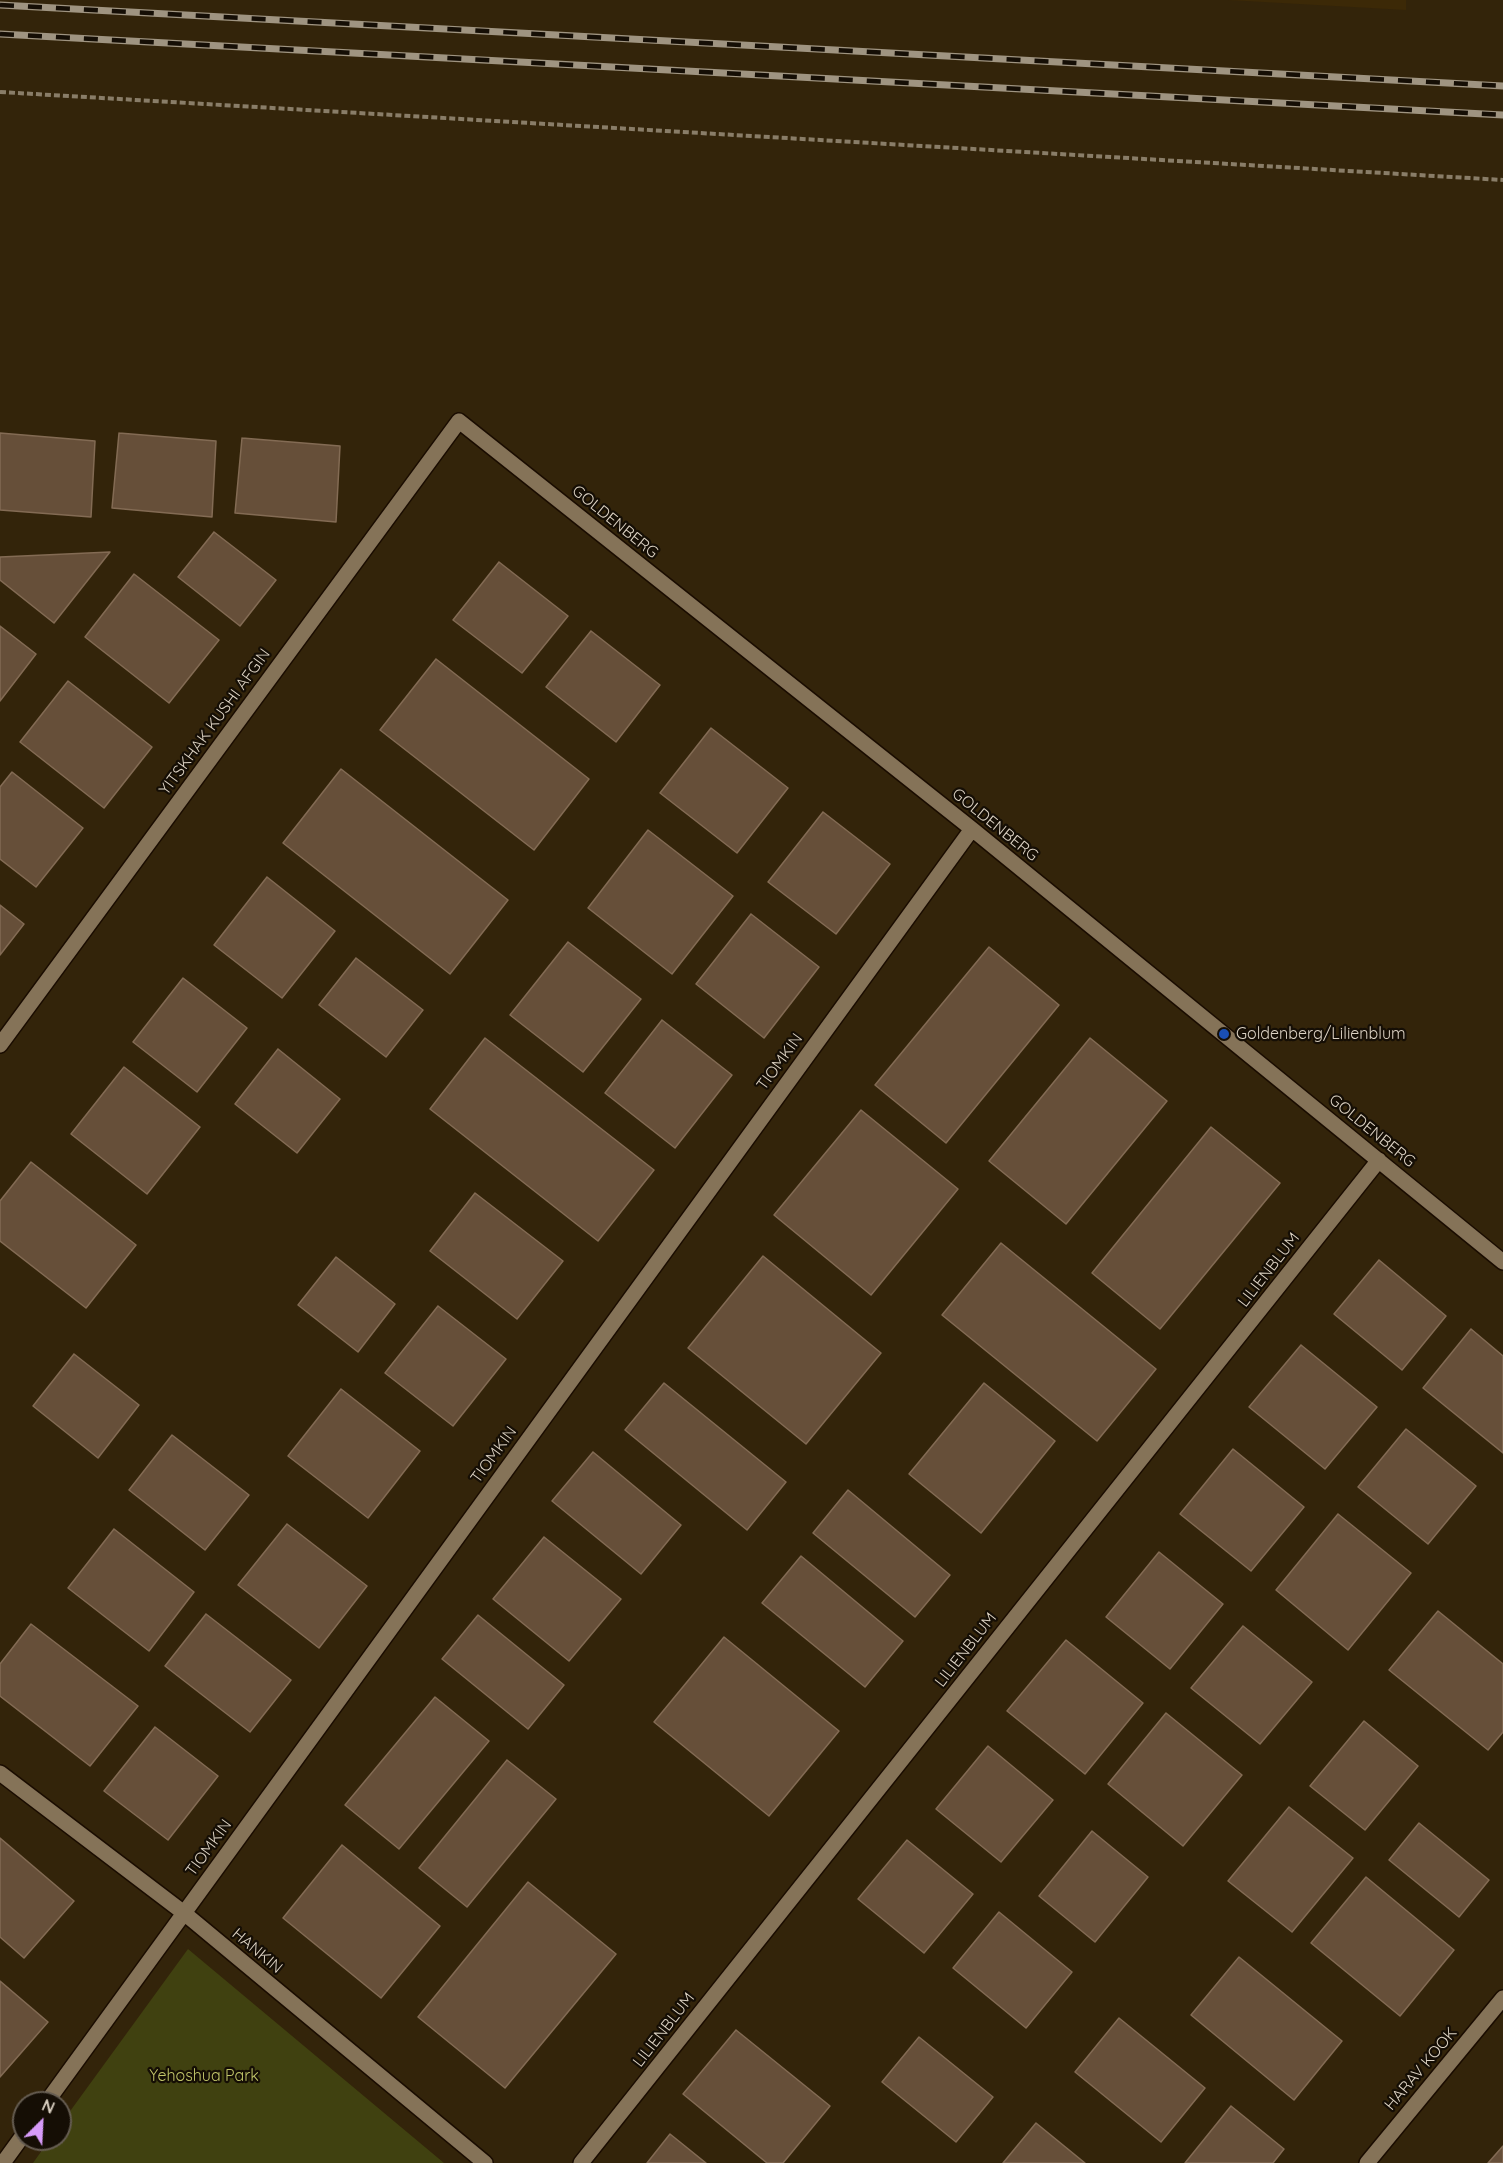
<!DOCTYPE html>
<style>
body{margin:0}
#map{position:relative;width:1503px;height:2163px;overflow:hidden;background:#33240a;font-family:Quicksand,sans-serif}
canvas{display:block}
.north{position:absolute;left:12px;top:2091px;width:60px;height:60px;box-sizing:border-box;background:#150e05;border:2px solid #655c51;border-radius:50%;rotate:24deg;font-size:16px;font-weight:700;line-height:24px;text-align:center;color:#dcd2c3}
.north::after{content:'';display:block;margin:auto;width:21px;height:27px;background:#d79bf9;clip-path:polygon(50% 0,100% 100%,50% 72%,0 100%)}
</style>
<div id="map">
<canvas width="1503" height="2163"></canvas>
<div class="north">N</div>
</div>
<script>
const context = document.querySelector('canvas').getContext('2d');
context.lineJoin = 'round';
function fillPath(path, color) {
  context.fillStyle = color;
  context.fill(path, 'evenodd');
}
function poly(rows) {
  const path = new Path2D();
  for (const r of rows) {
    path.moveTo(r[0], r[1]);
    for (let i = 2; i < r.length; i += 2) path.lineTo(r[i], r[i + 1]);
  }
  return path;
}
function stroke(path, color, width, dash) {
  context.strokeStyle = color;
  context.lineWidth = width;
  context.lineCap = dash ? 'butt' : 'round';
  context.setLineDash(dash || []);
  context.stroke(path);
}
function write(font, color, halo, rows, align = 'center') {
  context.font = font + ' Quicksand,sans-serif';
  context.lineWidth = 4.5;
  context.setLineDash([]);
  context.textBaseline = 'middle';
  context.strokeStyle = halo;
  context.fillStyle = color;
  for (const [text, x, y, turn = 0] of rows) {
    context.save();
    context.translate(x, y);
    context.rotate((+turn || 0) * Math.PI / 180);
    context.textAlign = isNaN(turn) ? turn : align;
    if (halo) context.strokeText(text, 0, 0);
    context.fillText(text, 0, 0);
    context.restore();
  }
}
fillPath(poly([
 [1228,0,1406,0,1406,10]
]), '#3c2907');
fillPath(poly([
 [188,1949,444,2163,33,2163,50,2139,60,2139,60,2125]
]), '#404110');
const building = poly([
 [0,433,95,441,91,517,0,510,0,433],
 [119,433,216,441,212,517,112,508,119,433],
 [242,438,340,446,336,522,235,513,242,438],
 [214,532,276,580,240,626,178,577,214,532],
 [110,552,54,623,0,580,0,557,110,552],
 [499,562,568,616,522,673,453,620,499,562],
 [134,574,219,640,169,703,85,637,134,574],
 [0,626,36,654,0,701,0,626],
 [591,631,660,685,616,742,546,687,591,631],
 [436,659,589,779,534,850,380,730,436,659],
 [68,681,152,747,104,808,20,742,68,681],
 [711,728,788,788,737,853,660,793,711,728],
 [341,769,508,900,450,974,283,843,341,769],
 [12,772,83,828,36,887,0,859,0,787,12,772],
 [823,812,890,864,836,934,768,882,823,812],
 [648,830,733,896,672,974,588,908,648,830],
 [267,877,335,931,282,998,214,945,267,877],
 [0,905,24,924,0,955,0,905],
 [751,914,819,967,764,1038,696,984,751,914],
 [568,942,641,999,583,1072,510,1015,568,942],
 [989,947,1059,1005,946,1143,875,1085,989,947],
 [356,958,423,1010,386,1057,319,1005,356,958],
 [183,978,247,1028,197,1092,133,1042,183,978],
 [662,1020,732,1075,675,1148,605,1093,662,1020],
 [485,1038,654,1170,598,1241,430,1109,485,1038],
 [1090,1038,1167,1101,1066,1224,989,1161,1090,1038],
 [278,1049,340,1099,297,1153,235,1104,278,1049],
 [124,1067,200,1127,147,1194,71,1134,124,1067],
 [861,1110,958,1189,871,1295,774,1215,861,1110],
 [1211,1127,1280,1183,1160,1329,1092,1273,1211,1127],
 [31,1162,136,1245,86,1308,0,1241,0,1201,31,1162],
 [475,1193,563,1261,517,1319,430,1251,475,1193],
 [1001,1243,1156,1369,1097,1441,942,1315,1001,1243],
 [763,1256,881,1353,806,1444,688,1348,763,1256],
 [336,1257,395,1304,358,1352,298,1305,336,1257],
 [1379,1260,1446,1316,1402,1370,1334,1314,1379,1260],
 [438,1306,506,1359,453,1426,385,1373,438,1306],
 [1471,1329,1503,1356,1503,1453,1423,1388,1471,1329],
 [1301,1345,1377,1407,1325,1469,1249,1407,1301,1345],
 [74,1354,139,1405,98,1458,33,1406,74,1354],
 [664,1383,786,1482,747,1530,625,1430,664,1383],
 [984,1383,1055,1441,981,1533,909,1474,984,1383],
 [341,1389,420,1451,368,1518,288,1456,341,1389],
 [1406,1429,1476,1486,1428,1544,1358,1487,1406,1429],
 [172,1435,249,1495,205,1550,129,1490,172,1435],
 [1233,1449,1304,1507,1251,1571,1180,1514,1233,1449],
 [593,1452,681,1525,641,1574,552,1501,593,1452],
 [848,1490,950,1575,915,1617,813,1533,848,1490],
 [1338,1514,1411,1573,1348,1650,1276,1590,1338,1514],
 [287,1524,367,1586,319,1648,238,1585,287,1524],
 [114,1529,194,1592,149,1651,68,1588,114,1529],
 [544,1537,621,1599,569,1661,493,1599,544,1537],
 [1159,1552,1223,1604,1170,1669,1106,1617,1159,1552],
 [801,1556,903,1641,865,1687,762,1603,801,1556],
 [1438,1611,1503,1664,1503,1732,1488,1750,1389,1670,1438,1611],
 [206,1614,291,1680,250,1732,165,1666,206,1614],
 [478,1615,564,1685,528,1729,442,1659,478,1615],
 [31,1624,138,1706,90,1766,0,1696,0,1664,31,1624],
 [1243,1626,1312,1682,1260,1744,1191,1688,1243,1626],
 [724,1637,839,1731,769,1816,654,1722,724,1637],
 [1066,1640,1143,1703,1085,1774,1007,1711,1066,1640],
 [435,1697,489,1741,399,1849,345,1805,435,1697],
 [1166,1713,1242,1775,1183,1846,1108,1784,1166,1713],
 [1364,1721,1418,1766,1365,1830,1310,1786,1364,1721],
 [155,1727,218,1776,168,1840,104,1791,155,1727],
 [988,1746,1053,1800,1001,1862,936,1809,988,1746],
 [507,1760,556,1799,467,1907,419,1868,507,1760],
 [1289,1807,1353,1858,1292,1932,1228,1881,1289,1807],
 [1419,1823,1489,1880,1459,1917,1389,1860,1419,1823],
 [1092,1831,1148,1877,1095,1942,1039,1896,1092,1831],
 [0,1838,74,1901,24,1958,0,1937,0,1838],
 [907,1840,973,1894,924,1953,858,1899,907,1840],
 [342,1845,440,1926,381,1998,283,1918,342,1845],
 [1366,1877,1454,1950,1400,2016,1311,1943,1366,1877],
 [528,1882,616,1954,505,2088,418,2017,528,1882],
 [999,1912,1072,1972,1026,2028,953,1968,999,1912],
 [1239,1957,1342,2041,1294,2100,1191,2015,1239,1957],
 [0,1981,48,2022,0,2077,0,1981],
 [1119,2018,1205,2088,1161,2142,1075,2072,1119,2018],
 [736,2030,830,2106,783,2163,767,2163,683,2094,736,2030],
 [919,2037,993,2097,956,2142,882,2082,919,2037],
 [1231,2106,1284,2149,1273,2163,1185,2163,1231,2106],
 [1036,2123,1085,2163,1003,2163,1036,2123],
 [670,2134,706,2163,647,2163,670,2134],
 [1503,2146,1503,2163,1488,2163,1503,2146]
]);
fillPath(building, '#664f39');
stroke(building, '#836b54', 1.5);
const minor = poly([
 [0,1045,459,421,972,829,1503,1262],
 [0,1773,184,1913,485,2163],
 [46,2103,972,829],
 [3,2163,24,2134],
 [581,2163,1379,1160],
 [1367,2163,1503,1998]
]);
stroke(minor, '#1a0c00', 18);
stroke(poly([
 [0,92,1503,180]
]), '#897d68', 4, [6, 3]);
stroke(minor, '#857358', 15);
const rail = poly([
 [0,5,1503,86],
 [0,34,1503,115]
]);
stroke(rail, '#9f9481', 7);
stroke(rail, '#150e05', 4.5, [14]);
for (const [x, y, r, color] of [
 [1224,1034,6,"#1a4fb4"]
]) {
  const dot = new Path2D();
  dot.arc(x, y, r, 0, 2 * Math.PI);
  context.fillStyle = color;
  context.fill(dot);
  stroke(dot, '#150e05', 2);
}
write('16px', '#dcd2c3', '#150e05', [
 ["GOLDENBERG",615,522,39],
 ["YITSKHAK KUSHI AFGIN",215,722,-54],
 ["GOLDENBERG",995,825,39],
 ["TIOMKIN",780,1062,-54],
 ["GOLDENBERG",1372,1131,39],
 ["LILIENBLUM",1269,1270,-52],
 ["TIOMKIN",494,1455,-54],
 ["LILIENBLUM",966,1650,-52],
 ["TIOMKIN",209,1848,-54],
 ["HANKIN",257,1951,40],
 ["LILIENBLUM",664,2030,-52],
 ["HARAV KOOK",1421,2069,-50]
]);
write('16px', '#dcd2c3', '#150e05', [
 ["Goldenberg/Lilienblum",1236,1034]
], 'left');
write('16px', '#c1c569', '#150e05', [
 ["Yehoshua Park",204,2076]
]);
</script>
